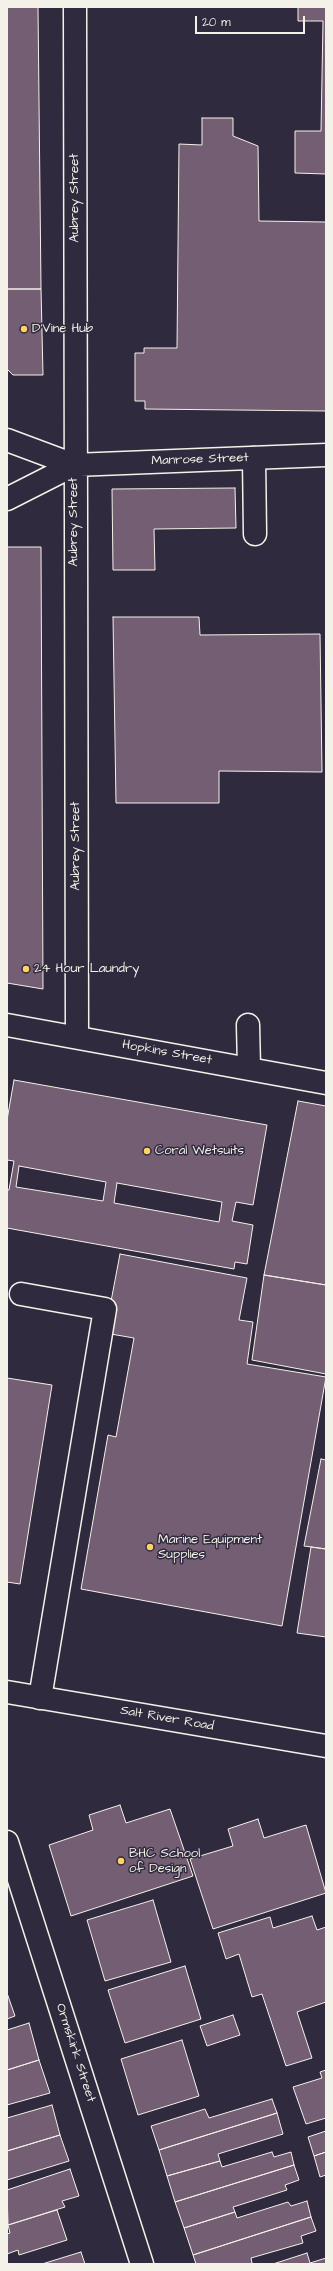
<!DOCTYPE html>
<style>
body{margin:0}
#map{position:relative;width:333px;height:2271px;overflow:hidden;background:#2f2a3d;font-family:"Architects Daughter",sans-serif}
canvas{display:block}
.frame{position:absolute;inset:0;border:8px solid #f4f1e8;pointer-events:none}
.scale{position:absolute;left:195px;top:16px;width:110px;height:18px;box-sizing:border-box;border:2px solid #f4f1e8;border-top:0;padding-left:5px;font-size:12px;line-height:14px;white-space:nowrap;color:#f4f1e8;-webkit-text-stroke:3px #2f2a3d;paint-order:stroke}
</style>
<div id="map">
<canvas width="333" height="2271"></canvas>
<div class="frame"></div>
<div class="scale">20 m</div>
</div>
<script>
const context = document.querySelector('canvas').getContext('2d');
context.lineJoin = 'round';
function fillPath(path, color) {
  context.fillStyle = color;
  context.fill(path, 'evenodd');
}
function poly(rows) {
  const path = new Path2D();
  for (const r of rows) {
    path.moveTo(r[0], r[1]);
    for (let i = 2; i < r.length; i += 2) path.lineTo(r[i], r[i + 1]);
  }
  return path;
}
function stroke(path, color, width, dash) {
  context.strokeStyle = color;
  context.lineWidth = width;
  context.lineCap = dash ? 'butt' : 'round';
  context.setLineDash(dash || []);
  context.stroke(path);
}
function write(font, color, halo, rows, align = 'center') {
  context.font = font + ' "Architects Daughter",sans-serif';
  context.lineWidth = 3;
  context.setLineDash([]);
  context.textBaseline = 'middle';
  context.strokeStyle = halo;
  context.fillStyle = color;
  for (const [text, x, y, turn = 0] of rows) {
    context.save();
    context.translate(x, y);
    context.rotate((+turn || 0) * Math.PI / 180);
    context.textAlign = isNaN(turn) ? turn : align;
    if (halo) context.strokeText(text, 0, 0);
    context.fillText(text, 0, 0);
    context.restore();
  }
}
const building = poly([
 [7,7,38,7,41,289,7,289,7,7],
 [298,7,326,7,326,174,295,173,295,131,321,131,323,21,298,21,298,7],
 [202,118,233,118,233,136,258,146,259,221,326,222,326,411,145,409,145,401,135,401,135,353,144,353,144,348,177,348,179,144,202,145,202,118],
 [7,289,41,289,43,375,13,375,7,369,7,289],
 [235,488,236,528,154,529,155,570,113,570,112,489,235,488],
 [7,547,41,547,43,989,7,983,7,547],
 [113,617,199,617,200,635,320,634,322,772,219,771,219,803,116,803,113,617],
 [14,1080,267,1125,253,1205,236,1202,232,1221,253,1225,247,1264,235,1262,234,1269,7,1228,7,1190,9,1190,14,1161,7,1160,7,1120,14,1080],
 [19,1166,106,1182,103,1201,16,1187,19,1166],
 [117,1183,222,1202,219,1222,114,1203,117,1183],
 [298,1101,326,1106,326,1285,264,1275,298,1101],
 [120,1254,247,1278,239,1320,253,1322,247,1364,326,1377,282,1626,81,1589,108,1435,116,1437,134,1338,105,1333,120,1254],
 [264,1275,326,1285,326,1374,252,1360,264,1275],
 [7,1378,52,1385,20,1584,7,1582,7,1378],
 [321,1459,326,1460,326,1549,304,1546,321,1459],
 [311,1547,326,1549,326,1637,297,1633,311,1547],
 [120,1805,126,1823,170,1809,193,1876,71,1916,49,1845,93,1830,89,1815,120,1805],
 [258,1819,264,1838,306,1825,326,1893,213,1929,190,1859,233,1846,228,1829,258,1819],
 [153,1900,171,1962,105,1981,87,1920,153,1900],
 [312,1916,317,1930,326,1927,326,2002,297,2012,312,2058,286,2066,262,1994,252,1997,239,1954,226,1959,218,1933,270,1917,273,1928,312,1916],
 [185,1966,201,2019,125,2043,108,1990,185,1966],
 [7,1993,15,2016,7,2019,7,1993],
 [233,2015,240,2035,207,2046,200,2026,233,2015],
 [29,2023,39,2060,7,2070,7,2030,29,2023],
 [182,2040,199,2096,138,2115,121,2059,182,2040],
 [39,2060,50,2093,7,2105,7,2070,39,2060],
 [326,2070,326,2118,306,2124,293,2087,322,2078,320,2072,326,2070],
 [272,2099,277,2113,159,2150,151,2126,205,2109,209,2118,272,2099],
 [52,2105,60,2135,7,2151,7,2118,52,2105],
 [277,2113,283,2134,218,2154,220,2161,167,2176,159,2150,277,2113],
 [326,2131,326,2152,314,2156,308,2137,326,2131],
 [60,2135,69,2161,7,2180,7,2151,60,2135],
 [272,2152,274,2157,291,2152,294,2165,175,2202,167,2176,220,2161,222,2167,272,2152],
 [326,2152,326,2175,320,2177,314,2156,326,2152],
 [294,2165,299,2180,285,2185,287,2190,233,2207,235,2212,184,2228,175,2202,294,2165],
 [70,2169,79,2196,62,2201,65,2207,8,2225,7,2190,70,2169],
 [307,2201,311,2217,193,2255,184,2228,235,2212,237,2218,288,2202,291,2206,307,2201],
 [57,2210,67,2240,19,2255,18,2250,7,2254,7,2234,10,2233,8,2225,57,2210],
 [311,2217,316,2231,301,2236,303,2243,251,2258,252,2263,250,2264,196,2264,193,2255,311,2217],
 [81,2252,85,2264,42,2264,81,2252],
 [307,2253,310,2263,326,2258,326,2264,273,2264,307,2253]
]);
fillPath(building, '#745e73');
stroke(building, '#f4f1e8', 1);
const lane = poly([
 [254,458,255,534],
 [248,1025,249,1068],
 [21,1294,105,1309,40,1698]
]);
const street = poly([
 [75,7,77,1037],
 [7,440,74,465,326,455],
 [7,499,74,465],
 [7,1025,326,1083],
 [7,1842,142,2264]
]);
const secondary = poly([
 [7,1692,326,1746]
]);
stroke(lane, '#f4f1e8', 25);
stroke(street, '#f4f1e8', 25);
stroke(secondary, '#f4f1e8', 25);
stroke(lane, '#2f2a3d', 22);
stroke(street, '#2f2a3d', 22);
stroke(secondary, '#2f2a3d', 22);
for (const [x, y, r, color] of [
 [24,329,4,"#ffd166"],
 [26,969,4,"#ffd166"],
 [147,1151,4,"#ffd166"],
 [150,1547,4,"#ffd166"],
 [121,1861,4,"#ffd166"]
]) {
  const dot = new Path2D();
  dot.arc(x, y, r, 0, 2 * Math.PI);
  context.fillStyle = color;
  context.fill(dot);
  stroke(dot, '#2f2a3d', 1.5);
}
write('13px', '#f4f1e8', '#2f2a3d', [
 ["Aubrey Street",75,198,-90],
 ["Manrose Street",200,460,-2],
 ["Aubrey Street",74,522,-90],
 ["Aubrey Street",76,846,-90],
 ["Hopkins Street",167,1053,10],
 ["Salt River Road",167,1719,10],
 ["Ormskirk Street",75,2053,72]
]);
write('13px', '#f4f1e8', '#2f2a3d', [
 ["D'Vine Hub",32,329],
 ["24 Hour Laundry",34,969],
 ["Coral Wetsuits",155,1151],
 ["Marine Equipment",158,1540],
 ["Supplies",158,1555],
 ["BHC School",129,1854],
 ["of Design",129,1869]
], 'left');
</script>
